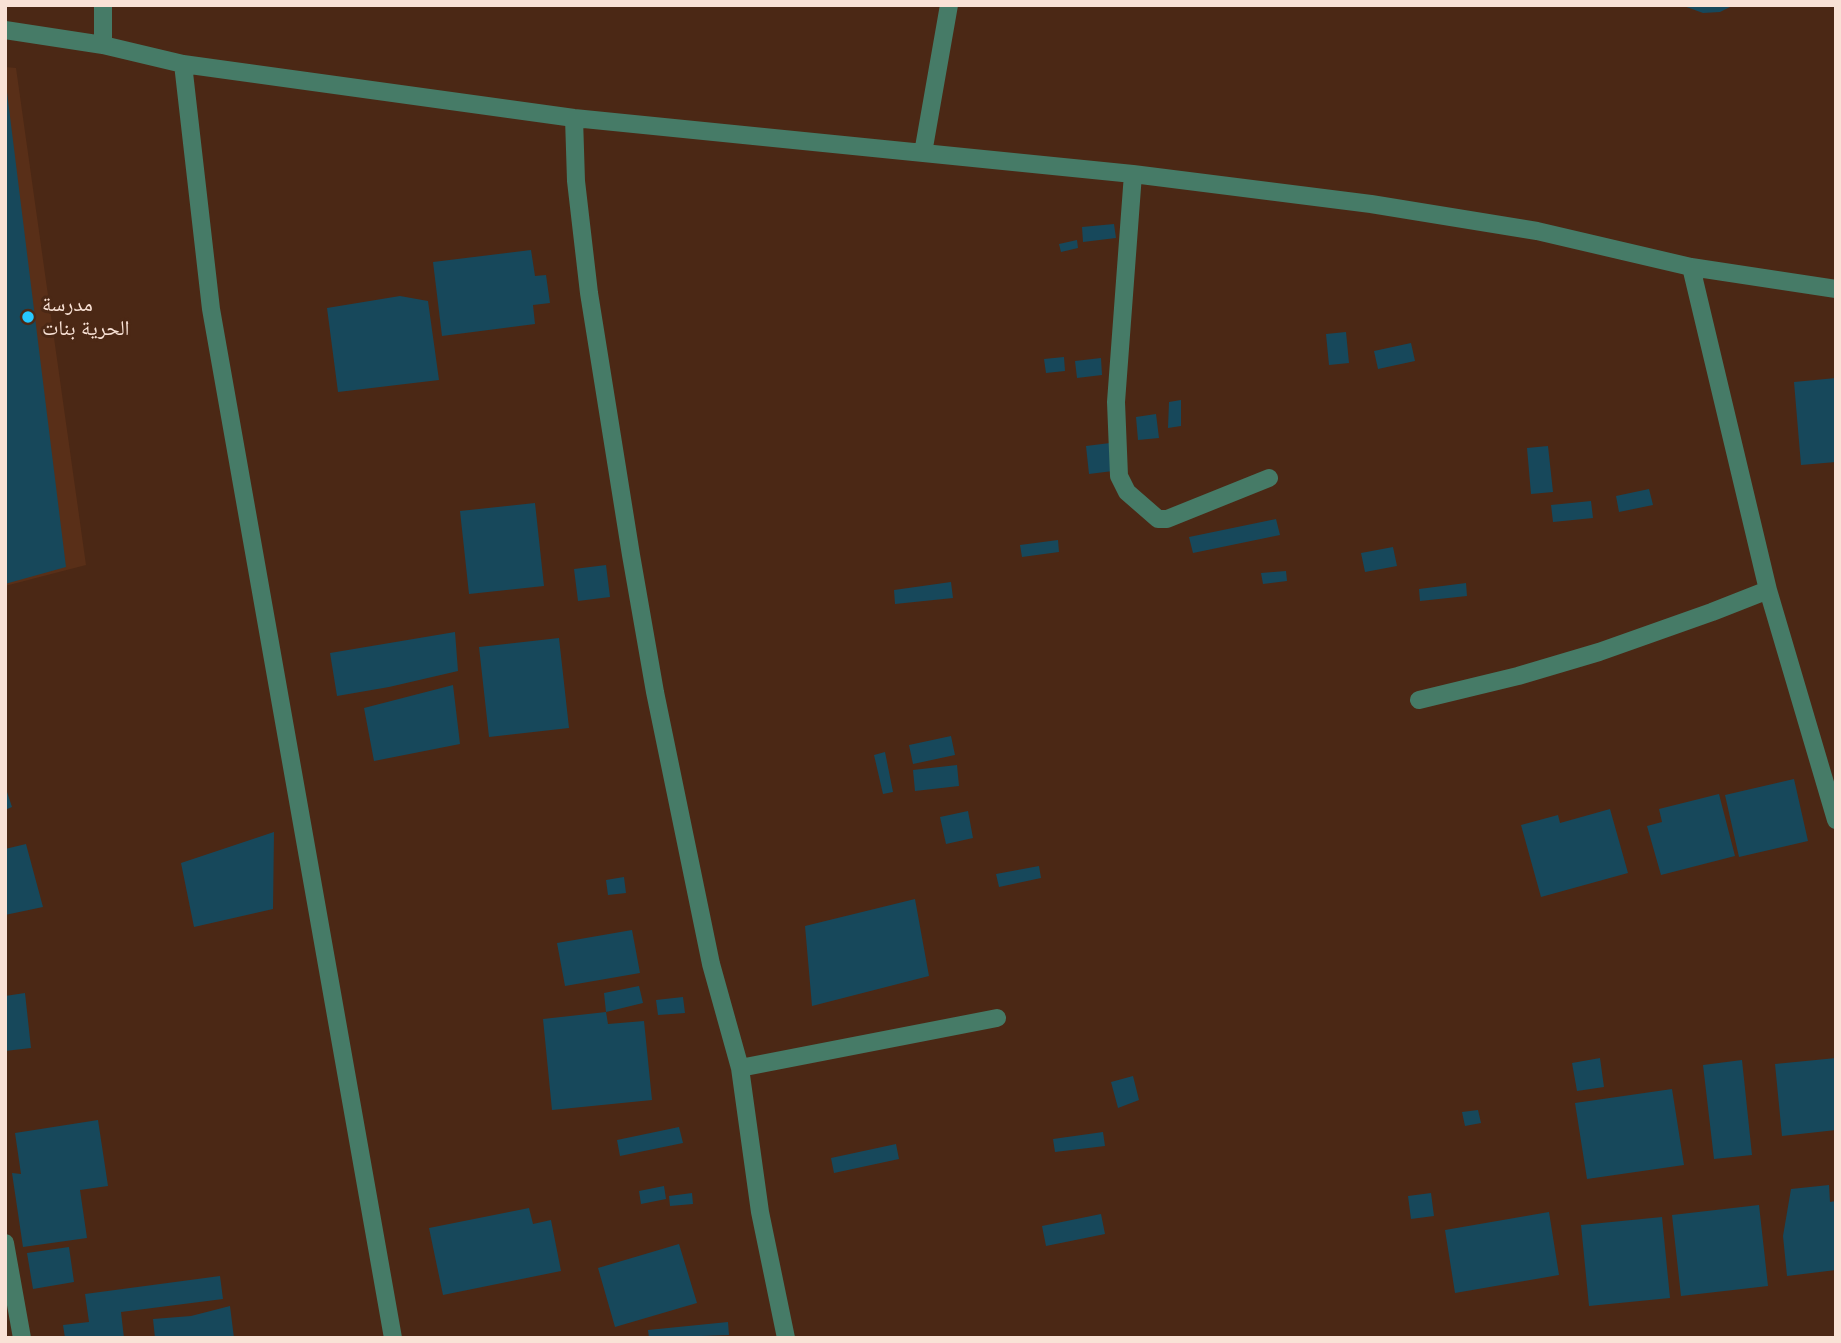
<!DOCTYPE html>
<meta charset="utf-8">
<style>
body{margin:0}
#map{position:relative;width:1841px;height:1343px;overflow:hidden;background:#4b2815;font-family:"Fira Sans",sans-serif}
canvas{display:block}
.frame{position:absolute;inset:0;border:7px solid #f9e2d6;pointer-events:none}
</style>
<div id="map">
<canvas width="1841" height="1343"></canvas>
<div class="frame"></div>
</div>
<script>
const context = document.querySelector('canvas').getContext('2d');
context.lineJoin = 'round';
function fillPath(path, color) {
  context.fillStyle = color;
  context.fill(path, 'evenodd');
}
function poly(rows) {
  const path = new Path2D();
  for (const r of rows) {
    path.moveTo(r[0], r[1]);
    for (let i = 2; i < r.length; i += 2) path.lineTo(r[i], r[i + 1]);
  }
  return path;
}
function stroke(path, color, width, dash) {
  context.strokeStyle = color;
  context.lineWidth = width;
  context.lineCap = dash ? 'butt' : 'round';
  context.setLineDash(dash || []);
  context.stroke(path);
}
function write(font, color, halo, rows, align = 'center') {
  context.font = font + ' "Fira Sans","Noto Naskh Arabic",sans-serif';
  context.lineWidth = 6;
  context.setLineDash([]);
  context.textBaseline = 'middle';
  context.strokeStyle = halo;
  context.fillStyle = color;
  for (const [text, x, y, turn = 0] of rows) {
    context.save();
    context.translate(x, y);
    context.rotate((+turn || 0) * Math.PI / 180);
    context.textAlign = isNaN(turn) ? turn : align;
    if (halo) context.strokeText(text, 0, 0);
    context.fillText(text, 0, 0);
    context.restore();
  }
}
fillPath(poly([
 [5,67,16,68,86,565,5,586]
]), '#592f18');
fillPath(poly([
 [1681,5,1734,5,1720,12,1703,13],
 [5,76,66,567,5,584],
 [1114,224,1116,238,1083,242,1082,227],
 [1077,240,1078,248,1061,252,1059,244],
 [531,250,535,276,546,275,550,303,533,305,535,324,442,336,433,262],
 [400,296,428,301,439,380,338,392,327,308],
 [1346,332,1349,363,1329,365,1326,334],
 [1411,343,1415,361,1378,369,1374,351],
 [1064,357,1065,371,1046,373,1044,359],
 [1101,358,1102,375,1077,378,1075,361],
 [1836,378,1836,462,1801,465,1794,382],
 [1181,400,1181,426,1168,428,1169,402],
 [1156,414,1159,438,1138,440,1136,417],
 [1110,443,1113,471,1089,474,1086,446],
 [1548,446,1553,492,1531,494,1527,448],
 [1649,489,1653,505,1619,512,1616,496],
 [1591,501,1593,518,1553,522,1551,505],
 [535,503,544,586,469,594,460,511],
 [1276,519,1280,535,1193,553,1189,537],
 [1058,540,1059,552,1022,557,1020,545],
 [1393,547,1397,566,1365,572,1361,553],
 [606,565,610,597,578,601,574,569],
 [1286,571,1287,581,1263,584,1261,573],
 [951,582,953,598,895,604,894,590],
 [1466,583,1467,596,1420,601,1419,589],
 [455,632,458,671,389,687,337,696,330,653],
 [559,638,569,728,489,737,479,647],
 [453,685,460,744,374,761,364,708],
 [951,736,955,755,913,764,909,745],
 [885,752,893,792,883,794,874,755],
 [957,765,959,786,915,791,913,770],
 [1794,779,1808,841,1739,857,1725,795],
 [5,786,12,807,5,810],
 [1719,794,1735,856,1661,875,1647,826,1662,822,1659,809],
 [1610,809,1628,873,1541,897,1521,825,1558,815,1560,823],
 [968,811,973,838,946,844,940,817],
 [274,832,273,909,194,927,181,863],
 [26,844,43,907,5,915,5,849],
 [1039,866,1041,878,999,887,996,874],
 [624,877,626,893,608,895,606,880],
 [915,899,929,976,812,1006,805,926],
 [632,930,640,973,565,986,557,943],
 [639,986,643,1003,606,1012,604,993],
 [25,993,31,1048,5,1051,5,996],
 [683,997,685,1013,658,1015,656,1000],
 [606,1012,608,1024,644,1021,652,1100,552,1110,543,1019],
 [1600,1058,1604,1087,1577,1091,1572,1063],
 [1836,1058,1836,1130,1782,1136,1775,1064],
 [1742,1060,1752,1155,1714,1159,1703,1065],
 [1133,1076,1139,1100,1118,1108,1111,1082],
 [1672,1089,1684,1165,1587,1179,1575,1103],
 [1478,1110,1481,1123,1465,1126,1462,1112],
 [98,1120,108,1186,80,1190,87,1238,23,1247,12,1173,21,1174,15,1133],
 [679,1127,683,1143,620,1156,617,1140],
 [1103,1132,1105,1146,1055,1152,1053,1139],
 [896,1144,899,1159,834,1173,831,1158],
 [1829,1185,1830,1202,1836,1201,1836,1270,1787,1276,1783,1236,1791,1189],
 [664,1186,666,1199,641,1204,639,1191],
 [692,1193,693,1204,670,1206,669,1196],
 [1431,1193,1434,1216,1411,1219,1408,1196],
 [1759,1205,1768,1286,1681,1296,1672,1215],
 [529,1208,533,1224,551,1220,561,1271,443,1295,429,1228],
 [1549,1212,1559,1275,1455,1293,1445,1230],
 [1101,1214,1105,1234,1046,1246,1042,1226],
 [1662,1217,1670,1298,1589,1306,1581,1225],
 [679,1244,697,1303,615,1327,598,1268],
 [69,1247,74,1282,33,1289,27,1253],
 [220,1276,223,1299,121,1312,124,1338,65,1338,63,1325,89,1322,85,1294],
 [230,1306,234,1338,155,1338,153,1319,191,1316],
 [728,1322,729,1335,649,1338,648,1330]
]), '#17485b');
stroke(poly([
 [103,5,103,45],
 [5,30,103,45,183,64,574,118,1133,174,1371,204,1537,231,1691,267,1836,289],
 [183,64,211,309,393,1338],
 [574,118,576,181,589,293,631,555,655,692,711,964,740,1068,760,1212,786,1338],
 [923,153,949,5],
 [1133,174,1116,402,1119,476,1127,492,1158,519,1167,519,1269,478],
 [1691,267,1768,590,1836,820],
 [1419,700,1518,676,1599,652,1712,612,1768,590],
 [740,1068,997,1018],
 [5,1243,22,1338]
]), '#467b67', 18);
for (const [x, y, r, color] of [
 [28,317,7,"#27c8ff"]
]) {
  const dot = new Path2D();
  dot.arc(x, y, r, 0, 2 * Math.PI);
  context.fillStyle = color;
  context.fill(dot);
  stroke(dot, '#4b2815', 2.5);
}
write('21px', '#f9e2d6', '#4b2815', [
 ["مدرسة",42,305],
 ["الحرية بنات",42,329]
], 'left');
</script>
